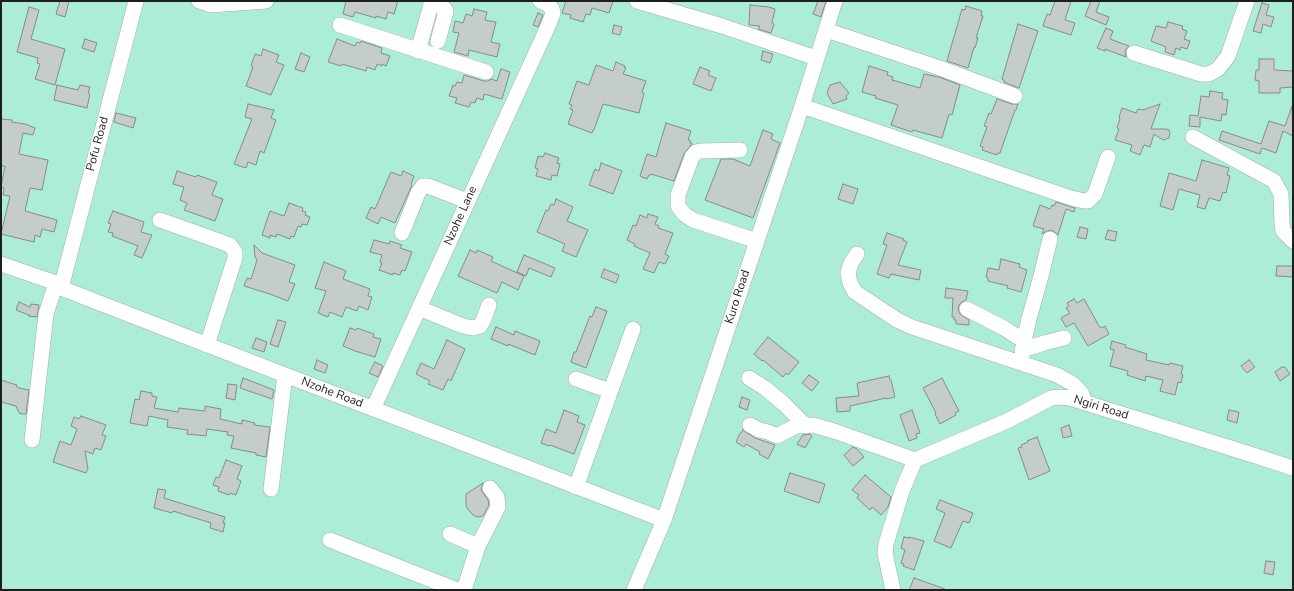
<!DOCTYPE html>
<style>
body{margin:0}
#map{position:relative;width:1294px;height:591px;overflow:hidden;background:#f1f9f6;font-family:"Nunito Sans",sans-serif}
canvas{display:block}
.frame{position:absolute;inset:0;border:2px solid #1c1f1e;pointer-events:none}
</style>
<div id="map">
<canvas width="1294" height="591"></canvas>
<div class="frame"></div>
</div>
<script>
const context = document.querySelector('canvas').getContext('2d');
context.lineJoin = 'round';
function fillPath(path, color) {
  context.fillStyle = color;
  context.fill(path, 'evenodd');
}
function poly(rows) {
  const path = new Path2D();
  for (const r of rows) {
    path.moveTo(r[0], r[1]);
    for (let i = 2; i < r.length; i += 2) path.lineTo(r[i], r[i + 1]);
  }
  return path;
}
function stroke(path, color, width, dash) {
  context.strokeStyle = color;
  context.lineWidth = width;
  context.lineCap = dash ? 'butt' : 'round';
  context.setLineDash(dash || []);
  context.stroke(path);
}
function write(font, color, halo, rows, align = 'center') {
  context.font = font + ' "Nunito Sans",sans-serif';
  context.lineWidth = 3;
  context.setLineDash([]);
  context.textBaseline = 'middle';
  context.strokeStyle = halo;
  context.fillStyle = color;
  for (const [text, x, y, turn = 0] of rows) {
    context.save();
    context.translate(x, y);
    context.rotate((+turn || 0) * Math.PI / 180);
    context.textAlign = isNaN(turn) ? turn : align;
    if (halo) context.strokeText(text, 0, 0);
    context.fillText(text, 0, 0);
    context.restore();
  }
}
fillPath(poly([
 [1,1,1293,1,1293,590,1,590]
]), '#abedd8');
const building = poly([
 [60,1,69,1,65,17,56,14,60,1],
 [346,1,398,1,394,14,388,12,386,19,376,16,376,18,355,12,353,17,343,14,346,1],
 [566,1,613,1,609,13,592,8,590,15,586,14,583,22,570,18,571,15,562,13,566,1],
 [818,1,826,1,821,17,813,14,818,1],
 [1055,1,1071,1,1065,20,1075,23,1071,35,1043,26,1047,14,1050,15,1055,1],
 [1091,1,1100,1,1096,12,1109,17,1106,25,1085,16,1091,1],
 [1262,3,1269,5,1266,15,1274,17,1271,27,1263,24,1261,33,1253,31,1262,3],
 [750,5,769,7,775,9,772,23,774,24,771,33,758,29,760,26,749,25,750,5],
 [966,6,982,11,981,16,983,16,976,38,978,38,975,48,974,47,968,68,947,61,962,9,965,10,966,6],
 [29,7,39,10,31,39,65,49,55,85,35,79,40,64,37,63,38,58,17,52,29,7],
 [474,9,487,12,485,20,496,22,491,42,500,44,497,57,469,50,468,56,454,52,459,33,453,32,455,21,463,23,466,14,472,16,474,9],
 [538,13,543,15,538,27,533,25,538,13],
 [1168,22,1183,26,1182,29,1187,31,1184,39,1190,41,1187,49,1181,47,1180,50,1176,48,1174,55,1165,52,1166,47,1151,41,1156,26,1166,28,1168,22],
 [1018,24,1038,31,1019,88,1004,82,1004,80,1002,79,1018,24],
 [614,25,622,27,620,35,612,33,614,25],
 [1106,28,1113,31,1110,39,1129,46,1125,51,1126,57,1105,49,1105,51,1097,48,1106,28],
 [85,39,97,43,94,52,82,48,85,39],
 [337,39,355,46,357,42,360,43,361,41,382,48,381,53,390,56,386,66,382,64,382,66,377,64,375,70,367,67,366,71,342,64,341,66,328,62,337,39],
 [263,49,279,55,276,62,284,65,271,95,246,86,253,67,251,66,255,54,261,56,263,49],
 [763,51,773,54,770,63,761,60,763,51],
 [301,53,310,57,304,72,295,69,301,53],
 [1259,59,1274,59,1274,70,1293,71,1293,87,1280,88,1280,93,1259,93,1259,81,1255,80,1256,70,1259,70,1259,59],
 [616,62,625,66,624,67,626,68,623,74,646,81,642,92,644,93,639,113,603,104,594,130,593,130,592,133,568,124,573,110,570,109,572,105,569,104,577,81,589,85,596,65,613,71,616,62],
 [869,66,888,72,887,75,893,77,892,80,920,88,924,74,939,77,960,85,952,115,949,114,942,138,913,130,912,132,891,125,898,105,875,98,876,96,862,92,869,66],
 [700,67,710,71,708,75,716,78,711,91,693,84,700,67],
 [501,69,510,72,502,99,484,94,483,100,477,98,475,103,471,102,469,107,455,103,457,98,449,96,453,85,455,86,457,82,462,83,464,75,484,81,488,81,491,79,497,81,501,69],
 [840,82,849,93,846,96,847,99,833,104,827,93,830,85,840,82],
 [57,85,78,90,80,85,90,87,88,93,90,94,87,108,54,100,57,85],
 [1210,91,1223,93,1222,99,1228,100,1226,115,1222,114,1221,121,1200,117,1200,127,1189,126,1190,115,1198,116,1201,96,1209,97,1210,91],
 [997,99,1012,104,1018,104,1016,110,1015,110,1000,153,998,153,997,155,982,150,983,147,980,146,987,127,984,126,989,113,991,114,997,99],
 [248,104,274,110,271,118,276,120,264,153,260,151,256,165,248,162,246,168,234,164,252,119,245,117,248,104],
 [1160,104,1151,129,1166,129,1169,130,1170,133,1169,138,1163,140,1154,134,1150,147,1144,145,1140,155,1130,151,1132,145,1115,140,1119,129,1117,128,1120,118,1119,117,1122,108,1136,113,1138,109,1143,110,1160,104],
 [1292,106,1293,136,1283,131,1276,153,1262,148,1260,154,1219,140,1222,131,1261,144,1269,121,1285,126,1292,106],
 [116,113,136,118,133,128,114,122,116,113],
 [1,119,12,120,12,122,25,124,35,128,33,135,23,133,19,154,48,160,42,190,30,188,25,211,57,220,54,232,42,229,40,237,35,235,34,242,1,234,10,196,3,195,4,188,1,187,5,166,1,166,1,119],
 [666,123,691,131,688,140,690,140,690,143,692,143,691,145,684,154,674,181,651,174,651,175,649,175,647,179,640,176,647,154,656,157,666,123],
 [763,130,773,134,771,139,780,143,753,218,705,200,721,159,733,159,750,166,763,130],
 [545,153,559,158,557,163,560,164,557,176,552,175,551,180,536,176,538,169,535,168,538,156,543,157,545,153],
 [1202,160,1229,168,1227,175,1230,176,1226,193,1223,192,1220,201,1209,198,1205,209,1197,207,1200,195,1179,189,1173,210,1160,206,1169,173,1196,181,1202,160],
 [601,163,622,171,613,194,589,185,595,169,599,171,601,163],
 [177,171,196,177,197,175,217,182,212,195,223,199,215,221,184,210,187,203,180,200,184,187,173,184,177,171],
 [403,171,414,176,411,184,412,185,395,223,381,217,378,224,366,218,371,207,375,209,391,172,401,176,403,171],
 [843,184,858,189,853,204,838,199,843,184],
 [556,199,573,207,567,221,588,230,576,257,562,251,565,244,537,232,546,210,548,211,551,204,554,205,556,199],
 [1056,202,1075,208,1074,212,1066,209,1058,235,1052,230,1047,231,1042,234,1044,229,1033,226,1040,205,1050,209,1052,205,1054,206,1056,202],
 [289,203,303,208,302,211,306,212,305,215,310,217,307,225,302,224,301,227,298,226,294,237,291,236,290,239,277,234,276,237,270,235,270,238,262,235,270,211,284,216,289,203],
 [113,211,144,222,141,232,152,235,142,258,134,255,138,246,112,236,113,233,108,232,111,224,108,223,113,211],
 [648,214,658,217,655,224,659,226,658,228,673,233,665,254,669,256,665,264,659,262,654,273,643,269,650,253,634,246,635,244,627,240,633,225,636,226,640,215,647,218,648,214],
 [1080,227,1088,229,1086,239,1077,237,1080,227],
 [1108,230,1117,232,1115,241,1105,239,1108,230],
 [887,233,904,239,903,240,907,242,898,265,921,270,919,280,891,274,889,278,877,274,887,245,883,244,887,233],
 [374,240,389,244,390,241,402,245,400,248,412,252,405,271,402,270,400,275,393,273,393,275,379,270,382,263,380,262,382,255,370,252,374,240],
 [254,245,262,253,295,265,289,282,295,284,288,301,270,294,244,286,247,278,251,279,257,260,255,257,254,245],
 [470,250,476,253,477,250,493,257,491,261,524,276,518,290,502,282,497,293,458,276,470,250],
 [524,255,555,268,551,277,529,268,526,276,517,272,524,255],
 [1001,259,1020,264,1019,267,1027,270,1021,292,1007,288,1008,286,988,281,988,278,986,277,988,268,999,270,1001,259],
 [324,262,346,271,343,279,370,289,368,296,372,297,368,310,359,306,357,311,346,307,342,317,330,312,328,317,318,313,326,291,315,288,324,262],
 [1277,266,1293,266,1293,277,1276,276,1277,266],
 [604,269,619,275,616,283,601,277,604,269],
 [946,288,968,291,966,300,962,302,959,305,958,309,960,314,969,320,969,325,956,324,956,320,954,320,954,317,952,317,953,298,945,298,946,288],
 [1074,299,1077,303,1084,299,1099,326,1101,328,1105,326,1109,334,1088,346,1074,323,1066,327,1061,318,1070,313,1066,308,1069,306,1067,303,1074,299],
 [19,302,30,307,31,304,39,305,37,317,28,316,29,315,16,310,19,302],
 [596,307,607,311,586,368,571,362,574,352,576,352,590,316,592,317,596,307],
 [278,320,286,322,278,347,270,344,278,320],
 [496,327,514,335,515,331,540,341,535,355,508,344,508,346,491,339,496,327],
 [350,328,356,330,357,328,374,334,373,337,381,339,375,357,355,351,343,346,350,328],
 [768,337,799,362,788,375,786,373,783,377,763,360,762,361,754,354,768,337],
 [256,338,267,342,264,352,252,348,256,338],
 [447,340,465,349,451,381,448,379,443,390,428,384,430,381,416,374,421,363,434,369,447,340],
 [1112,341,1126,345,1125,347,1147,354,1146,360,1169,365,1170,363,1183,366,1181,374,1183,375,1181,383,1178,382,1175,395,1160,391,1163,380,1146,376,1145,381,1127,375,1128,371,1110,366,1114,350,1110,349,1112,341],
 [317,360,328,365,325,373,314,369,317,360],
 [1249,360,1255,367,1247,373,1241,366,1249,360],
 [375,362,383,366,378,377,369,373,375,362],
 [1282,367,1285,367,1290,374,1280,381,1275,372,1282,367],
 [809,375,819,382,812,391,802,383,809,375],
 [889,376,890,380,891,380,895,397,886,399,886,398,850,406,850,411,837,412,836,398,859,396,857,383,889,376],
 [243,378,274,390,272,399,240,388,243,378],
 [942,378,959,411,955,413,956,415,940,424,935,414,936,413,923,388,942,378],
 [1,380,17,385,16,386,19,388,29,390,26,414,22,414,19,413,16,406,1,402,1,380],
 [228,384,237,385,235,400,226,398,228,384],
 [141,391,152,393,152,396,157,397,154,408,178,412,179,408,205,411,205,406,221,409,220,419,242,424,242,420,255,423,254,425,270,427,266,457,256,455,256,453,231,448,234,436,227,435,228,432,207,429,206,436,187,434,188,430,167,427,168,420,149,416,147,426,130,423,135,399,139,400,141,391],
 [742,397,750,400,747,410,739,407,742,397],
 [564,410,579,416,577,422,585,425,574,454,550,445,549,446,541,443,546,429,556,433,564,410],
 [912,410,920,433,916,434,917,438,909,441,900,415,912,410],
 [1229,410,1239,412,1237,423,1227,420,1229,410],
 [81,416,106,425,102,435,106,436,101,450,95,448,93,454,85,451,88,469,86,473,53,462,60,441,71,445,77,429,71,426,74,417,79,419,81,416],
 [1069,425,1072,436,1063,438,1061,428,1069,425],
 [743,430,755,438,775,445,768,459,759,454,760,452,746,444,744,447,736,442,740,433,741,433,743,430],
 [809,434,812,436,805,448,797,444,803,435,809,434],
 [1037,437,1050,471,1029,480,1018,448,1022,447,1021,445,1028,442,1027,441,1037,437],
 [853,447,857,449,864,457,853,466,844,455,853,447],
 [226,460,242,466,237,479,241,481,236,495,230,493,229,495,218,491,219,487,213,485,216,477,219,478,226,460],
 [790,473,825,484,819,503,784,491,790,473],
 [865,475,891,497,888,507,881,515,872,507,870,510,857,498,859,495,852,490,865,475],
 [483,483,481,490,488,500,489,505,483,516,478,517,473,515,467,508,466,504,466,494,483,483],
 [158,489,166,490,164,498,225,517,223,523,225,523,223,532,210,528,211,523,173,511,172,513,154,508,158,489],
 [940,500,973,513,969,523,963,521,951,548,934,541,945,513,936,509,940,500],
 [904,537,909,538,909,537,924,541,914,570,903,566,904,564,901,563,905,550,901,548,904,537],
 [1266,561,1275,562,1273,575,1264,573,1266,561],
 [914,578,945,589,945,590,909,590,914,578]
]);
fillPath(building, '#c4cdca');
stroke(building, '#858d8b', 1);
const minor = poly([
 [199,1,211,5,266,1],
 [637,1,722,26,816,58],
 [431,3,444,8,446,11,438,41],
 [340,25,486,72],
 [826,30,937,67,1015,96],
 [418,51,432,1],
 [1134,53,1201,74,1209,74,1218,69,1228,56,1247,1],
 [802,106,1071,198,1084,201,1088,201,1095,194,1108,157],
 [1193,137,1274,181,1281,194,1282,223,1283,231,1293,241],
 [740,150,701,151,696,152,692,157,678,195,678,206,684,214,693,220,757,241],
 [160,220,230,245,235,252,235,258,207,345],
 [402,233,418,193,423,186,428,186,467,201],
 [857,254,851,263,848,273,850,283,855,292,897,320,912,327,1057,375,1073,384,1082,394,1085,403],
 [1,264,56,283,61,288,285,375,664,520],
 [61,288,136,1],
 [419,308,463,326,473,328,480,326,483,321,489,305],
 [967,309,1004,328,1024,341],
 [1022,350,1044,343,1064,338],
 [1021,363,1024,341,1029,319,1041,276,1050,239],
 [749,378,765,388,784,404,806,426],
 [576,379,610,391],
 [373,409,549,24,553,13,552,9,548,4,540,1],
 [750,425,759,430,768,432,777,436,796,426,813,425,837,432,915,460,1007,421,1051,398,1060,397,1070,398,1253,455,1293,468],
 [32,440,46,314,56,283],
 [576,487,633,329],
 [271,489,285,375],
 [450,534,478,546],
 [330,540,457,590],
 [464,590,478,546,498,507,497,497,490,488],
 [634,590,664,520,802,106,835,1],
 [893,590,885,553,886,544,902,491,915,460]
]);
stroke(minor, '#a5adaa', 16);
stroke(minor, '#fff', 15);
write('12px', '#1c1f1e', '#fff', [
 ["Pofu Road",98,144,-75],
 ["Nzohe Lane",461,216,-66],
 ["Kuro Road",738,297,-72],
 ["Nzohe Road",332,393,21],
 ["Ngiri Road",1101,408,17]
]);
</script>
